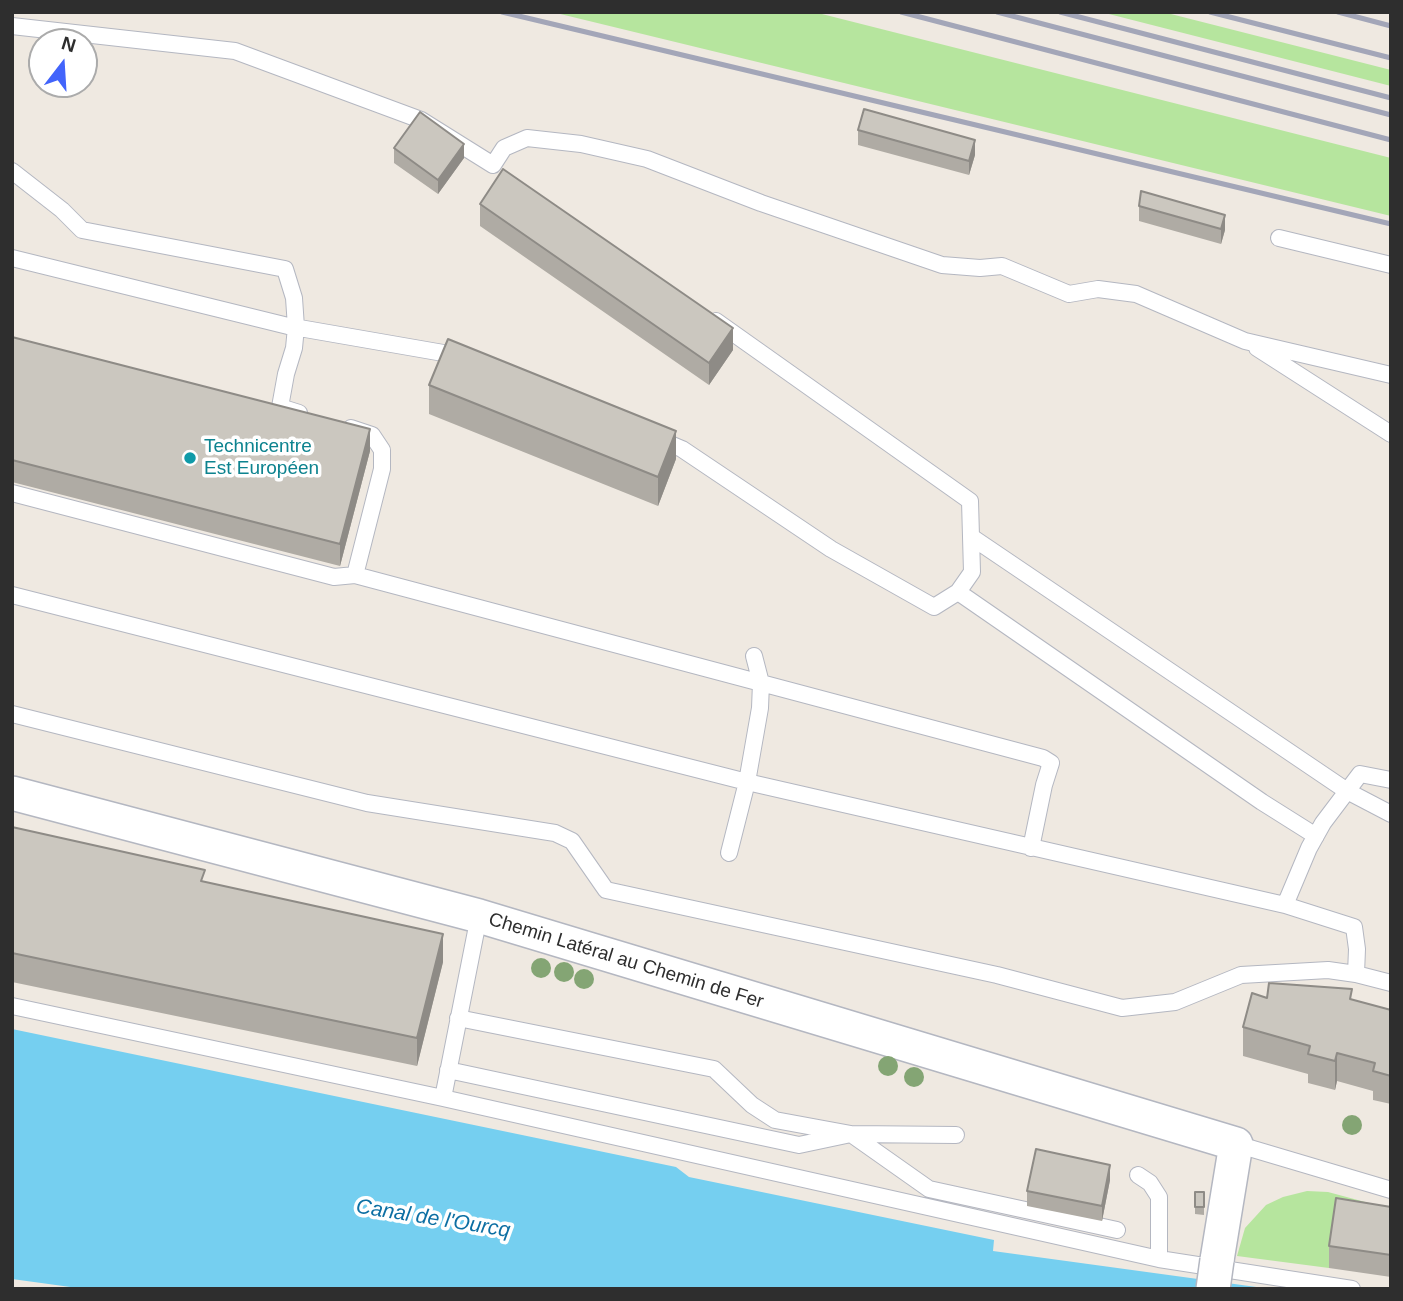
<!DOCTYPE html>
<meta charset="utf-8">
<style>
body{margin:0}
#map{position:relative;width:1403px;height:1301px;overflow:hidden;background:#efe9e1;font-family:Arial,sans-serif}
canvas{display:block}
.frame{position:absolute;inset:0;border:14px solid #2e2e2e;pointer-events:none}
.north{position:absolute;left:28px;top:28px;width:70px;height:70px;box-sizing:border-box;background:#fff;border:2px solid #ababab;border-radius:50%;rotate:17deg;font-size:19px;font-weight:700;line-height:28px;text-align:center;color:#2e2e2e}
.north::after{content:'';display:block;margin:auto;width:24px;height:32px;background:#4264fb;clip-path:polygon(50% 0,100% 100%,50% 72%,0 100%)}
</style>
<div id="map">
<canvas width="1403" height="1301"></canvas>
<div class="frame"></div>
<div class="north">N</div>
</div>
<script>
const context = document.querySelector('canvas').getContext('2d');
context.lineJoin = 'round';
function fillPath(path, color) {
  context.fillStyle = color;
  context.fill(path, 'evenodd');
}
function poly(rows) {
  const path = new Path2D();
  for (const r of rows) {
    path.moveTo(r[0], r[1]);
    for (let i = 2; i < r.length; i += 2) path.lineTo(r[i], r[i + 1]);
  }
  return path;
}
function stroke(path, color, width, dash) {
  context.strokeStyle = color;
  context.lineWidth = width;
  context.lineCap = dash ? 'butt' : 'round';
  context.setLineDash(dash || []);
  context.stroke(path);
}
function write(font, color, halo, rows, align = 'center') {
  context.font = font + ' Arial,sans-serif';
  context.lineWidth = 7;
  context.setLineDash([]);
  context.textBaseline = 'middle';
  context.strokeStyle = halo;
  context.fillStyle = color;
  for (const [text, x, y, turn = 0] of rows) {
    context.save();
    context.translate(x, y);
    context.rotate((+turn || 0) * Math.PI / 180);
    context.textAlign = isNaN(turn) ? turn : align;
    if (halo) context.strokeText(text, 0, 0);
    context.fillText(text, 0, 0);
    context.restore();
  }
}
fillPath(poly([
 [552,12,814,12,1391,158,1391,216],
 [1101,12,1163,12,1391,70,1391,86],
 [1307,1191,1328,1192,1391,1209,1336,1220,1329,1268,1237,1256,1245,1228,1266,1205,1283,1197]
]), '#b6e59e');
fillPath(poly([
 [12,1029,676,1167,689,1177,994,1240,993,1251,1271,1289,85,1289,12,1279]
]), '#75cff0');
const lane = poly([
 [12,26,235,51,421,120,493,165,504,148,527,138,581,144,647,159,761,203,942,265,980,268,1002,266,1069,294,1098,289,1136,294,1245,341,1391,375],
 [12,171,62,210,82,230,285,269,294,298,296,327,294,348,286,374,280,407,299,413],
 [1279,238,1391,265],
 [12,258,288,326,449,354,460,358],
 [716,321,970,501,972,572,958,592,1262,802,1316,836],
 [1257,348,1391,434],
 [351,428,372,435,382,450,382,469,355,575],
 [656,438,682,449,831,549,934,607,958,592],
 [12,493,334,577,355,575,1043,758,1051,763,1044,785,1031,848],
 [973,538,1347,791,1391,814],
 [12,595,747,782,1285,905,1354,927,1357,949,1356,974],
 [12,714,367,803,555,833,572,841,606,890,997,975,1122,1008,1175,1002,1241,975,1328,970,1356,974,1391,983],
 [729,853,747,782,760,708,761,683,754,656],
 [1285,905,1309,848,1323,823,1360,774,1391,780],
 [12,1006,443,1098,479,916],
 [458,1018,714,1069,752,1105,775,1120,851,1134,929,1189,1117,1230],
 [448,1070,799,1145,851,1134,956,1135],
 [443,1098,1159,1259,1352,1289],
 [1236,1144,1391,1190],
 [1138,1175,1150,1183,1159,1197,1159,1259]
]);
const street = poly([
 [12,793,479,916,1236,1144,1217,1260]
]);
stroke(lane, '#b4b7c1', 18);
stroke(street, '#b4b7c1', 36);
stroke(lane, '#fff', 16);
stroke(street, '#fff', 33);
stroke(poly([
 [502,12,1391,224],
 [901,12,1391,140],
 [997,12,1391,115],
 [1060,12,1391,98],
 [1210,12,1391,58],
 [1338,12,1391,26]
]), '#a3a6b8', 5);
const streetBridge = poly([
 [1213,1289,1217,1260]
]);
stroke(streetBridge, '#b4b7c1', 36, []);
stroke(streetBridge, '#fff', 33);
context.fillStyle = '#84a574';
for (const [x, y] of [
 [541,968],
 [564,972],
 [584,979],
 [888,1066],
 [914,1077],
 [1352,1125]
]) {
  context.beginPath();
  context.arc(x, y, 10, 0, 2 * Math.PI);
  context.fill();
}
fillPath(poly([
 [858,130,975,155,969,175,858,145],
 [394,148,464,158,438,194,394,163],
 [480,204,733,350,709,385,480,226],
 [1139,206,1225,230,1221,244,1139,221],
 [12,337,370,451,340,566,12,482],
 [429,385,676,459,658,506,429,414],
 [12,827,205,882,443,962,417,1066,12,982],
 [1267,998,1352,1000,1391,1010,1391,1104,1373,1100,1373,1091,1337,1081,1335,1090,1308,1083,1308,1074,1243,1056,1243,1027],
 [1110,1180,1102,1221,1027,1206,1027,1191],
 [1195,1192,1204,1192,1204,1215,1195,1214],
 [1391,1207,1391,1277,1329,1268,1329,1246]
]), '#afaba4');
fillPath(poly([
 [975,140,975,155,969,175,969,161],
 [464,144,464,158,438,194,438,180],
 [1225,215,1225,230,1221,244,1221,229],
 [733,328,733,350,709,385,709,363],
 [370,429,370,451,340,566,340,544],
 [676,431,676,459,658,506,658,477],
 [443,934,443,962,417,1066,417,1038],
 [1337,1053,1337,1081,1335,1090,1335,1061],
 [1110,1165,1110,1180,1102,1221,1102,1206]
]), '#8e8b86');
const building = poly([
 [864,109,975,140,969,161,858,130,864,109],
 [420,112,464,144,438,180,394,148,420,112],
 [503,169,733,328,709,363,480,204,503,169],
 [1141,191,1225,215,1221,229,1139,206,1141,191],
 [12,337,370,429,340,544,12,460,12,337],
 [448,339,676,431,658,477,429,385,448,339],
 [12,827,205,870,201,881,443,934,417,1038,12,953,12,827],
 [1269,983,1352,989,1350,999,1391,1010,1391,1076,1373,1071,1375,1063,1337,1053,1335,1061,1308,1054,1310,1046,1243,1027,1252,993,1267,998,1269,983],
 [1036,1149,1110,1165,1102,1206,1027,1191,1036,1149],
 [1195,1192,1204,1192,1204,1207,1195,1207,1195,1192],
 [1336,1198,1391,1207,1391,1255,1329,1246,1336,1198]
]);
fillPath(building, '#cbc7bf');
stroke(building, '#8e8b86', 2);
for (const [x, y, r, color] of [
 [190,458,7,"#0f9aa8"]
]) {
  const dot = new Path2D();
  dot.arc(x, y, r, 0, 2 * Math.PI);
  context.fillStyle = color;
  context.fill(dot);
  stroke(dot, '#fff', 2.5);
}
write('19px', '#0d838f', '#fff', [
 ["Technicentre",204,447],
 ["Est Européen",204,469]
], 'left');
write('19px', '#2e2e2e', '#fff', [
 ["Chemin Latéral au Chemin de Fer",626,961,17]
]);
write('italic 21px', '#0d6fa3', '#fff', [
 ["Canal de l'Ourcq",433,1219,9]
]);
</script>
